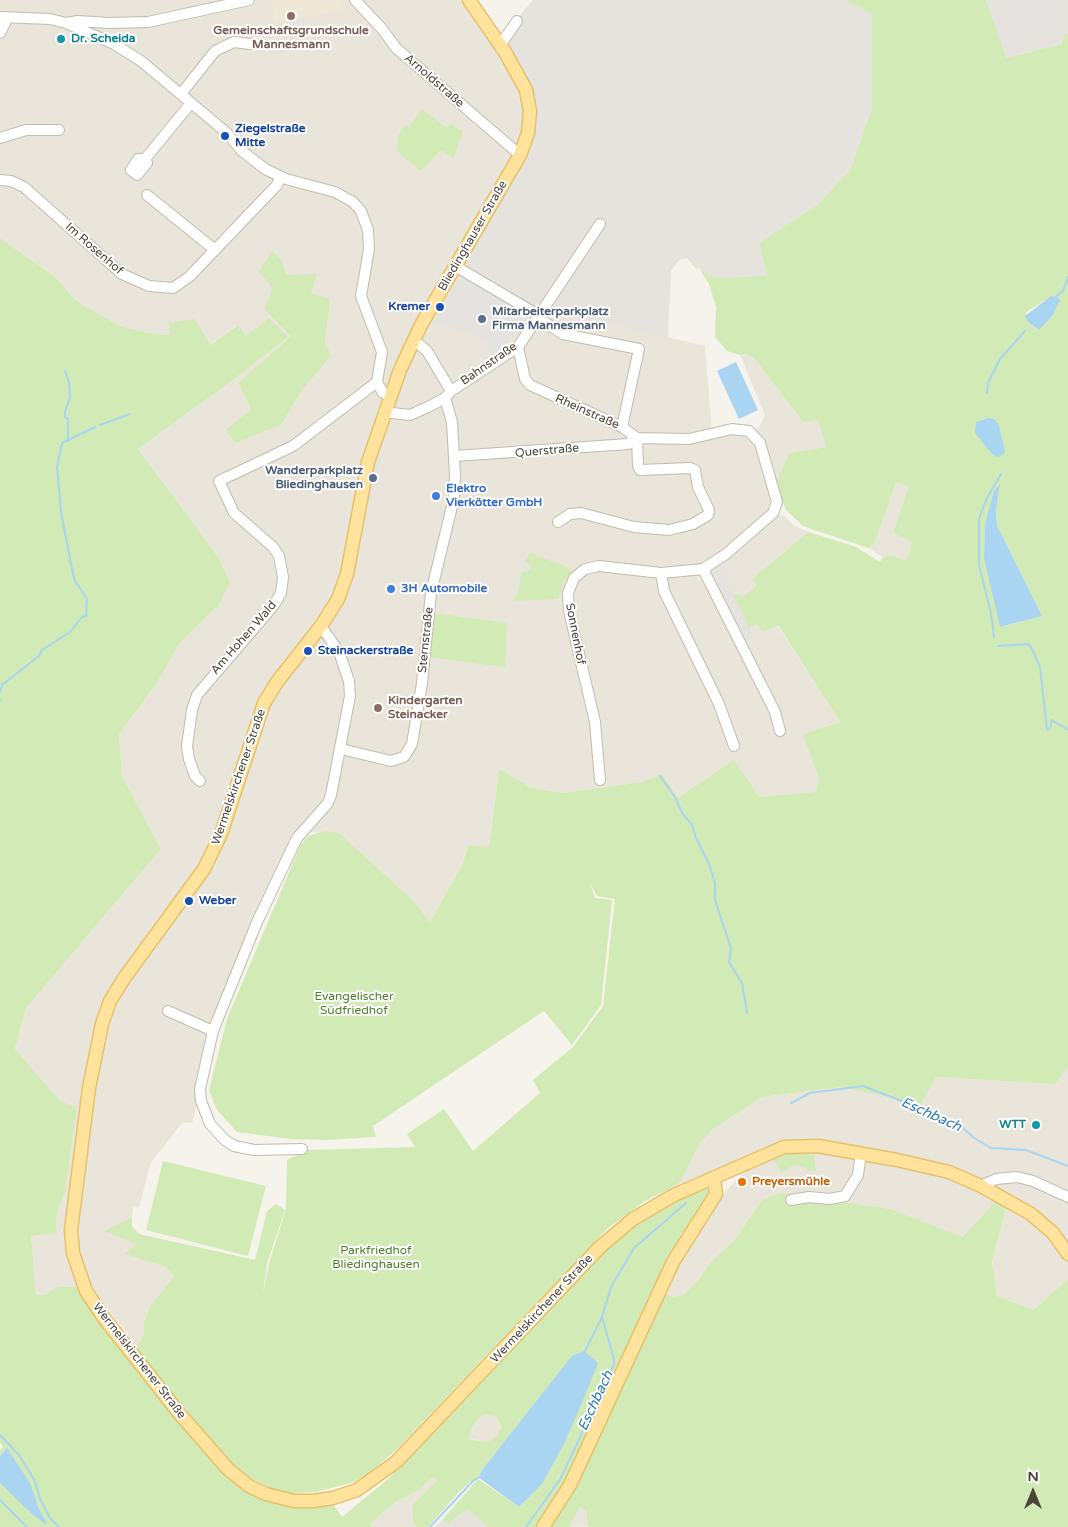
<!DOCTYPE html>
<meta charset="utf-8">
<style>
body{margin:0}
#map{position:relative;width:1068px;height:1527px;overflow:hidden;background:#f6f3ec;font-family:"Varela Round",sans-serif}
canvas{display:block}
.north{position:absolute;left:1008px;top:1467px;width:50px;height:50px;-webkit-text-stroke:4px #fff;paint-order:stroke;rotate:0deg;font-size:14px;font-weight:700;line-height:20px;text-align:center;color:#4b4439}
.north::after{content:'';display:block;margin:auto;width:18px;height:22px;background:#4b4439;clip-path:polygon(50% 0,100% 100%,50% 72%,0 100%)}
</style>
<div id="map">
<canvas width="1068" height="1527"></canvas>
<div class="north">N</div>
</div>
<script>
const context = document.querySelector('canvas').getContext('2d');
context.lineJoin = 'round';
function fillPath(path, color) {
  context.fillStyle = color;
  context.fill(path, 'evenodd');
}
function poly(rows) {
  const path = new Path2D();
  for (const r of rows) {
    path.moveTo(r[0], r[1]);
    for (let i = 2; i < r.length; i += 2) path.lineTo(r[i], r[i + 1]);
  }
  return path;
}
function stroke(path, color, width, dash) {
  context.strokeStyle = color;
  context.lineWidth = width;
  context.lineCap = dash ? 'butt' : 'round';
  context.setLineDash(dash || []);
  context.stroke(path);
}
function write(font, color, halo, rows, align = 'center') {
  context.font = font + ' "Varela Round",sans-serif';
  context.lineWidth = 4;
  context.setLineDash([]);
  context.textBaseline = 'middle';
  context.strokeStyle = halo;
  context.fillStyle = color;
  for (const [text, x, y, turn = 0] of rows) {
    context.save();
    context.translate(x, y);
    context.rotate((+turn || 0) * Math.PI / 180);
    context.textAlign = isNaN(turn) ? turn : align;
    if (halo) context.strokeText(text, 0, 0);
    context.fillText(text, 0, 0);
    context.restore();
  }
}
fillPath(poly([
 [0,0,472,0,515,62,530,139,549,300,572,314,705,346,712,431,743,425,758,429,765,415,740,355,747,354,754,358,803,422,818,420,826,447,789,453,771,495,769,512,785,516,793,525,808,532,753,578,756,586,744,596,733,594,722,568,698,577,753,637,749,628,756,624,763,632,777,625,840,722,804,734,819,778,816,792,759,797,678,798,662,774,642,782,563,793,532,788,499,769,489,847,466,848,462,865,430,922,413,900,339,833,304,832,206,1039,197,1075,195,1087,197,1105,192,1123,183,1122,151,1162,139,1208,133,1206,132,1217,105,1231,137,1244,126,1254,166,1267,174,1276,151,1305,144,1321,144,1335,137,1346,100,1299,88,1279,78,1287,58,1287,44,1295,36,1295,31,1235,56,1232,57,1212,65,1192,61,1103,15,1049,26,1008,161,849,122,776,119,735,158,681,180,643,219,605,230,582,219,558,138,449,233,380,288,337,246,336,237,325,209,345,170,335,153,334,119,326,75,300,55,277,0,238],
 [282,261,286,275,311,293,330,299,325,344,303,389,281,425,226,429,251,411,238,383,291,336,273,288],
 [896,483,909,486,893,533,912,541,906,562,892,555,883,557,868,548,874,544],
 [1068,1067,1068,1279,1033,1310,997,1296,992,1262,1007,1206,963,1237,890,1209,762,1200,735,1239,710,1263,700,1278,684,1294,673,1297,662,1292,712,1207,744,1171,732,1163,679,1184,701,1142,713,1129,762,1097,843,1087,921,1104,935,1077,1055,1084],
 [487,1414,497,1417,501,1427,497,1436,487,1442,469,1438,472,1428,479,1418],
 [432,1477,437,1480,412,1505,413,1524,417,1527,373,1527,370,1524,397,1501,418,1491],
 [580,1507,586,1511,588,1526,569,1527]
]), '#eae5da');
fillPath(poly([
 [533,0,844,0,872,14,872,107,851,169,818,204,759,243,767,277,720,278,708,275,699,268,696,269,687,258,679,260,671,271,668,339,572,314,549,301,540,314,461,267,531,142,536,118,535,104,528,80,501,38],
 [986,0,1068,0,1068,33,1064,35,1062,44,1005,58],
 [722,567,753,636,743,642,710,573],
 [467,1509,488,1527,435,1527,442,1520,448,1524]
]), '#e6e2dd');
fillPath(poly([
 [271,0,342,0,341,10,275,23]
]), '#efe8d6');
fillPath(poly([
 [844,0,986,0,1006,58,1062,44,1064,35,1068,33,1068,1067,1055,1084,936,1077,921,1104,842,1087,762,1097,713,1129,701,1142,679,1184,645,1201,608,1228,398,1448,368,1474,354,1482,316,1492,292,1493,271,1488,247,1476,224,1456,140,1353,137,1346,144,1335,144,1321,151,1305,174,1276,166,1267,125,1254,136,1244,104,1231,132,1217,132,1226,139,1234,255,1260,267,1211,276,1204,285,1210,267,1263,263,1294,269,1263,286,1209,287,1160,308,1150,415,1147,407,1134,444,1109,473,1151,540,1093,533,1080,573,1047,603,1006,615,899,597,896,589,881,595,898,612,900,601,1005,572,1045,544,1011,373,1126,376,1137,327,1140,290,1139,237,1132,217,1110,209,1090,227,1019,300,846,308,836,326,831,339,833,413,900,430,922,462,865,468,845,489,847,499,769,532,788,563,793,642,782,662,774,678,798,734,760,759,797,816,792,819,778,803,734,840,722,778,625,763,632,756,624,749,628,733,594,744,596,756,586,753,578,808,532,856,547,880,562,883,557,891,555,906,561,912,542,893,533,909,486,896,483,874,544,868,548,803,526,786,510,774,482,777,481,789,453,826,447,818,420,803,422,754,358,747,354,740,355,727,351,715,337,716,307,709,284,699,268,708,275,720,278,767,276,759,243,818,204,851,169,872,107,872,14],
 [1045,300,1052,316,1038,330,1029,323,1026,312],
 [988,418,993,455,976,422],
 [1000,485,996,511,997,525,1042,616,1001,627,984,558,985,525],
 [422,109,447,128,450,124,463,131,454,158,441,150,421,171,397,151,398,136,405,125,409,127],
 [0,238,55,277,75,300,119,326,153,334,170,335,169,323,195,319,210,345,238,325,246,336,269,318,288,337,233,380,138,449,219,558,230,582,219,605,180,643,158,681,119,735,122,776,161,849,26,1008,15,1049,61,1102,77,1107,65,1192,57,1212,56,1233,31,1236,36,1295,44,1295,58,1287,78,1287,201,1449,224,1474,241,1486,304,1507,333,1504,342,1517,388,1479,611,1243,645,1217,701,1188,706,1188,710,1192,571,1475,538,1527,488,1527,467,1509,448,1524,442,1520,478,1479,519,1507,541,1484,563,1446,531,1409,482,1470,479,1477,470,1482,458,1493,428,1527,417,1527,413,1524,412,1505,437,1480,432,1477,418,1491,397,1501,370,1524,373,1527,0,1527,0,1451,3,1446,0,1443],
 [486,1414,497,1417,501,1427,497,1436,487,1442,469,1439,472,1428,479,1418],
 [272,251,282,261,286,275,317,274,311,293,330,299,325,344,331,355,303,389,281,425,235,443,226,429,251,410,238,383,291,336,264,309,273,288,259,272],
 [530,553,565,566,572,571,564,581,558,599,513,601,519,590,521,573,531,569,531,566,525,561],
 [432,613,507,623,505,667,426,657],
 [790,1151,809,1152,814,1155,816,1171,810,1171,801,1166,794,1165,781,1173,773,1157],
 [163,1161,266,1186,248,1256,146,1230],
 [781,1193,890,1209,963,1237,997,1200,1007,1205,992,1262,997,1296,1033,1310,1068,1279,1068,1527,588,1527,586,1511,580,1507,569,1527,547,1527,662,1292,673,1297,684,1294,700,1278,710,1263,735,1239,762,1200]
]), '#d2eab5');
fillPath(poly([
 [1002,0,1051,0,1059,31,1014,45],
 [461,276,530,315,495,355,481,338,434,323],
 [376,456,381,457,371,500,365,499]
]), '#e5e3e0');
fillPath(poly([
 [1051,296,1058,298,1060,301,1052,316,1039,330,1029,323,1025,316],
 [736,362,758,410,739,419,717,371],
 [988,418,994,419,999,425,1005,452,999,457,993,455,975,433,976,422],
 [1000,484,996,511,997,525,1042,616,1000,627,984,558,985,525,994,491],
 [584,1351,598,1363,581,1405,563,1446,542,1484,519,1507,482,1480,479,1477,482,1470,572,1356],
 [7,1448,30,1483,39,1509,48,1526,32,1514,0,1483,0,1456]
]), '#a9d4f2');
stroke(poly([
 [1055,297,1063,291,1068,277],
 [65,371,69,382,70,398,65,411,65,417,68,419,68,441],
 [987,393,988,383,1000,359,1025,331],
 [100,425,130,414],
 [994,637,991,613,979,565,979,519,986,500,1001,474],
 [998,646,1028,644,1031,647,1040,667,1047,730,1050,729,1052,720,1068,730],
 [0,692,2,685,39,656,42,650,70,632,82,617,86,616,87,599,75,581,72,569,61,512,57,467,62,443,95,427],
 [0,700,0,701],
 [660,776,675,797,682,813,692,825,696,838,709,864,715,883,715,900,731,948,729,962,742,983,747,1013],
 [791,1103,810,1093,863,1086,935,1114,962,1127,974,1138,991,1148,1026,1150,1068,1166],
 [584,1353,602,1317],
 [0,1435,19,1455,35,1481,40,1499,50,1518,59,1527],
 [0,1500,27,1527],
 [430,1527,473,1481,481,1476],
 [526,1527,561,1478,614,1364,614,1359,602,1317,611,1287,634,1248,686,1203]
]), '#a9d4f2', 2);
const minor = poly([
 [355,0,383,30,396,48,520,155],
 [0,17,50,19,66,23,114,44,141,61,227,133,242,151,265,169,286,179,335,192,353,202,361,211,368,230,369,249,361,296,382,352,377,382,383,393,390,396],
 [66,23,78,21,109,23,148,22,249,0],
 [0,33,8,17],
 [500,45,517,21],
 [181,94,215,51,234,42,250,44],
 [0,138,26,130,59,130],
 [145,159,147,163,137,175,131,170,138,159,145,159,191,103],
 [0,180,11,181,24,187,122,274,149,286,173,288,189,277,277,185,280,177],
 [147,195,215,250],
 [455,266,540,316],
 [538,318,563,334,639,349,622,427],
 [414,340,427,351,451,391],
 [518,347,525,379,530,385,622,427,637,438,689,439,732,429,749,431,760,443,777,502,773,513,726,554,703,569,661,573,599,566,585,569,574,578,568,593,569,611,595,722,600,780],
 [384,412,410,415,428,407,445,398,451,391,518,347,600,224],
 [455,456,628,444,637,438],
 [558,522,570,514,581,513,634,527,669,530,693,524,708,515,709,510,698,487,695,470,690,468,640,470,638,466,637,438],
 [703,569,775,712,780,731],
 [661,573,664,591,719,704,734,746],
 [341,749,391,761,404,757,412,744,422,683,431,593,454,498,455,476,452,422,445,398],
 [200,781,195,776,189,759,187,746,192,710,197,695,274,605,281,593,283,577,279,556,273,547,234,513,219,481,293,446,377,382],
 [168,1011,213,1031],
 [302,1149,254,1150,234,1146,225,1140,210,1124,201,1101,200,1089,213,1031,257,922,297,838,328,803,331,795,350,696,349,681,339,652,321,626],
 [981,1186,996,1179,1017,1177,1033,1181,1068,1197],
 [791,1200,809,1197,830,1199,845,1196,858,1175,861,1153]
]);
const major = poly([
 [469,0,505,52,526,90,530,111,528,133,520,155,421,325,400,370,368,462,347,574,338,599,321,626,277,682,264,703,221,834,204,869,125,977,110,1001,102,1024,89,1088,71,1230,73,1253,86,1291,104,1318,179,1413,228,1469,249,1486,266,1494,294,1501,313,1501,333,1498,357,1490,396,1462,600,1247,633,1219,674,1195,784,1147,818,1146,897,1160,949,1172,981,1186,1031,1214,1053,1233,1068,1254],
 [543,1527,570,1485,673,1262,716,1194,714,1178]
]);
stroke(minor, '#c2bbae', 12);
stroke(major, '#e6c16a', 15);
stroke(minor, '#fff', 10);
stroke(major, '#ffe39c', 12);
for (const [x, y, r, color] of [
 [291,16,5,"#8d6e63"],
 [61,39,5,"#0f9aa8"],
 [225,136,5,"#1a4fb4"],
 [440,307,5,"#1a4fb4"],
 [482,319,5,"#5c6f8a"],
 [373,478,5,"#5c6f8a"],
 [436,496,5,"#3f7fe0"],
 [391,589,5,"#3f7fe0"],
 [308,651,5,"#1a4fb4"],
 [378,708,5,"#8d6e63"],
 [189,901,5,"#1a4fb4"],
 [1036,1125,5,"#0f9aa8"],
 [742,1182,5,"#e8710a"]
]) {
  const dot = new Path2D();
  dot.arc(x, y, r, 0, 2 * Math.PI);
  context.fillStyle = color;
  context.fill(dot);
  stroke(dot, '#fff', 2);
}
write('bold 12px', '#785e54', '#fff', [
 ["Gemeinschaftsgrundschule",291,31],
 ["Mannesmann",291,45],
 ["Kindergarten",388,701,"left"],
 ["Steinacker",388,715,"left"]
]);
write('bold 12px', '#0d838f', '#fff', [
 ["Dr. Scheida",71,39],
 ["WTT",1026,1125,"right"]
], 'left');
write('12px', '#4b4439', '#fff', [
 ["Arnoldstraße",434,81,41],
 ["Bliedinghauser Straße",473,236,-60],
 ["Im Rosenhof",94,249,41],
 ["Bahnstraße",489,364,-35],
 ["Rheinstraße",587,412,24],
 ["Querstraße",547,451,-5],
 ["Sonnenhof",575,634,79],
 ["Am Hohen Wald",244,638,-49],
 ["Sternstraße",426,640,-84],
 ["Wermelskirchener Straße",239,777,-71],
 ["Wermelskirchener Straße",542,1309,-47],
 ["Wermelskirchener Straße",139,1361,52]
]);
write('bold 12px', '#164399', '#fff', [
 ["Ziegelstraße",235,129],
 ["Mitte",235,143],
 ["Kremer",430,307,"right"],
 ["Steinackerstraße",318,651],
 ["Weber",199,901]
], 'left');
write('bold 12px', '#4e5e75', '#fff', [
 ["Mitarbeiterparkplatz",492,312],
 ["Firma Mannesmann",492,326],
 ["Wanderparkplatz",363,471,"right"],
 ["Bliedinghausen",363,485,"right"]
], 'left');
write('bold 12px', '#366cbe', '#fff', [
 ["Elektro",446,489],
 ["Vierkötter GmbH",446,503],
 ["3H Automobile",401,589]
], 'left');
write('12px', '#4a7f2a', '#fff', [
 ["Evangelischer",354,997],
 ["Südfriedhof",354,1011],
 ["Parkfriedhof",376,1251],
 ["Bliedinghausen",376,1265]
]);
write('bold 12px', '#c56008', '#fff', [
 ["Preyersmühle",752,1182]
], 'left');
write('italic 14px', '#2e7ab2', '#fff', [
 ["Eschbach",931,1115,24],
 ["Eschbach",596,1401,-65]
]);
</script>
